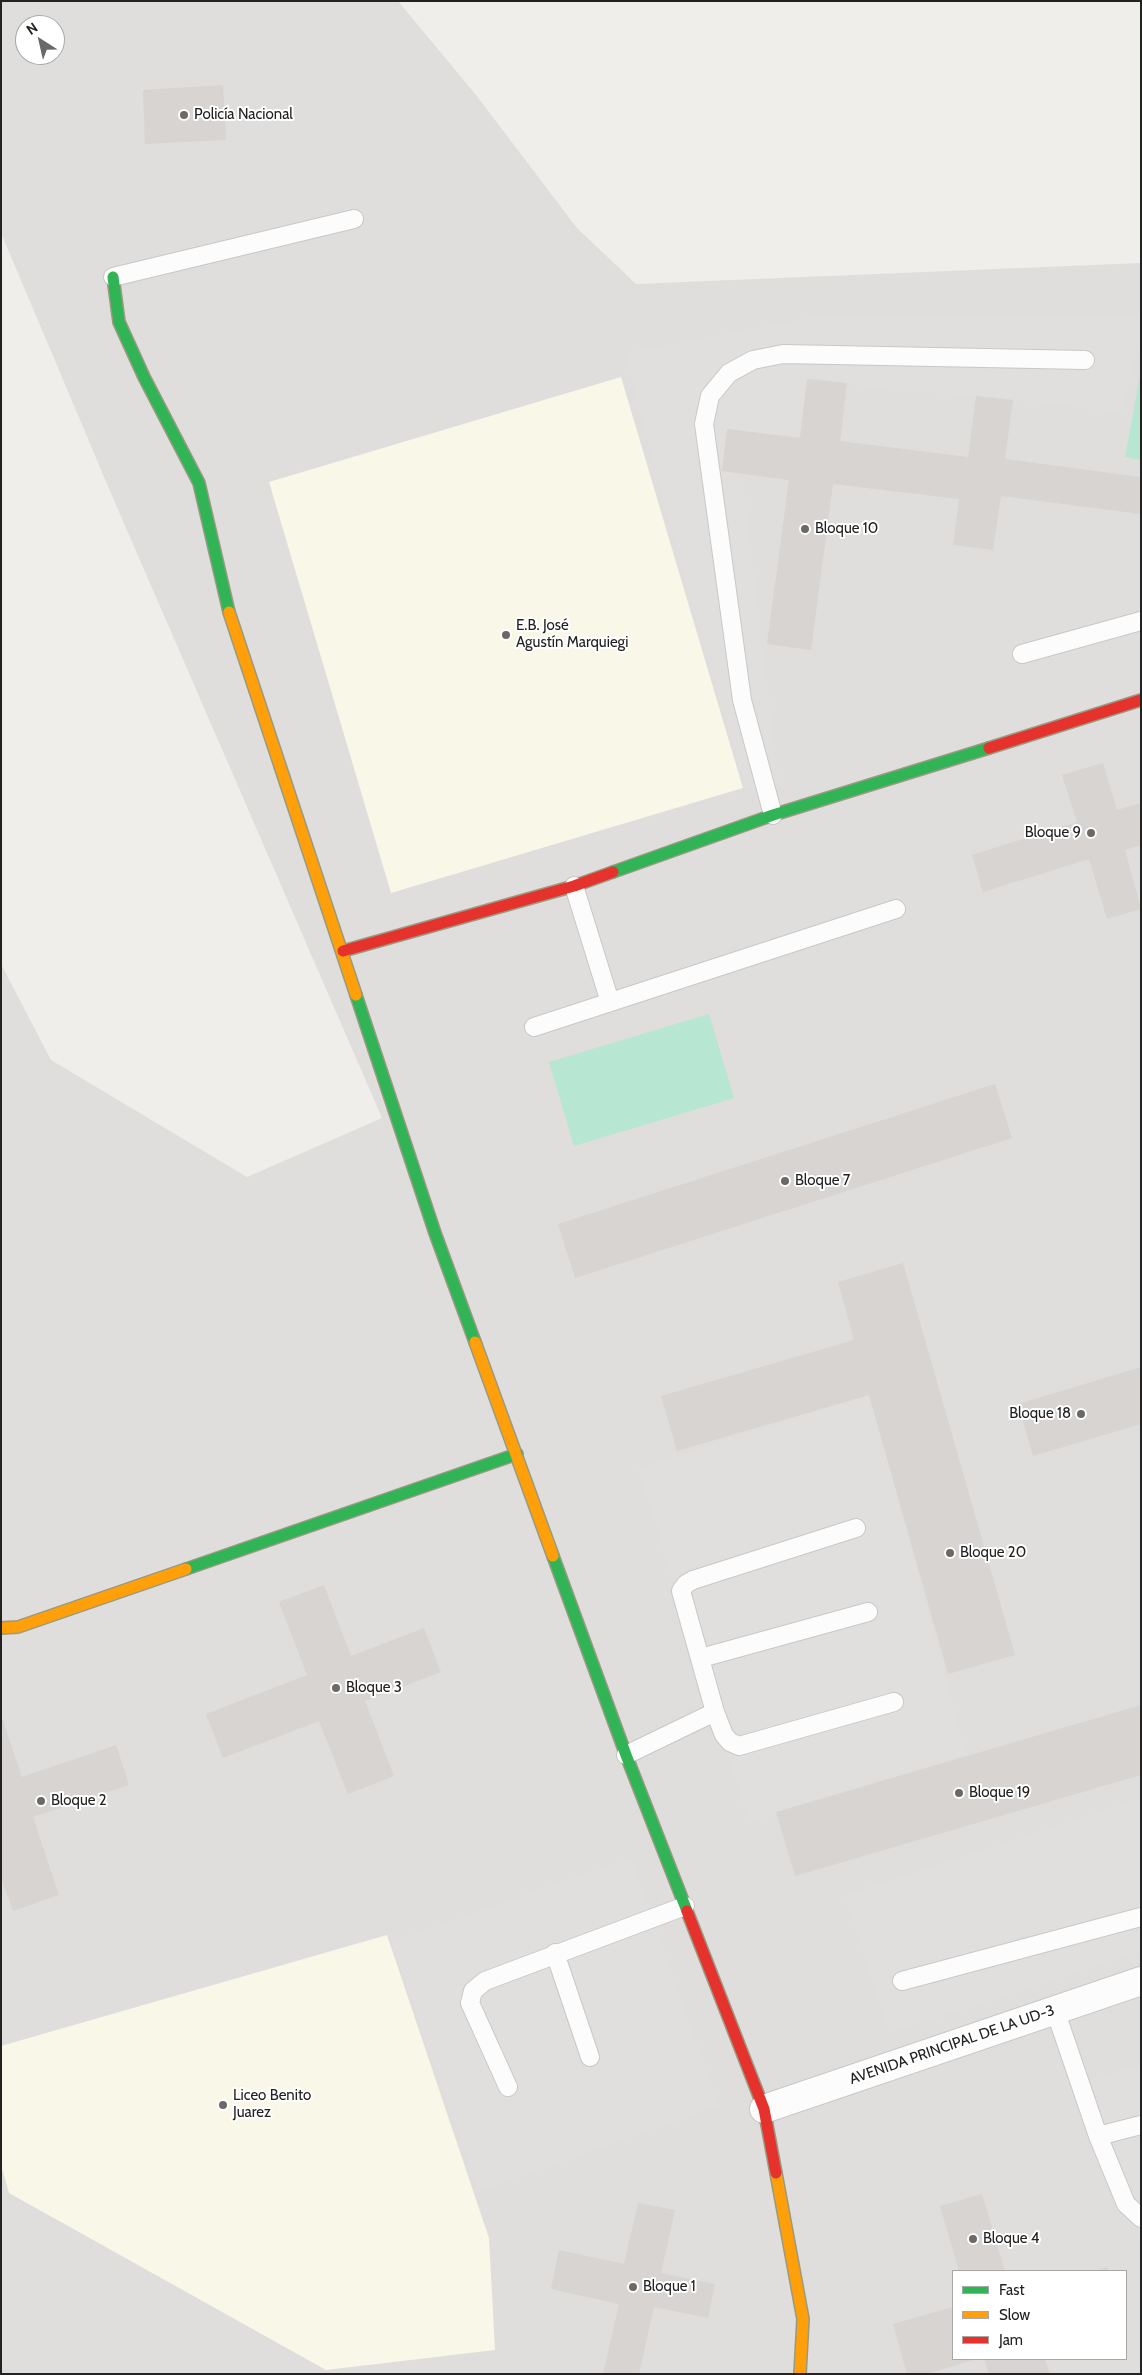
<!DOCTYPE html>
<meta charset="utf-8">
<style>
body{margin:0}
#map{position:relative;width:1142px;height:2375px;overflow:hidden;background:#f0eeeb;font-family:Cabin,sans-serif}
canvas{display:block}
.frame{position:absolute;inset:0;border:2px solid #222;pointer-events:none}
.legend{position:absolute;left:952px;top:2270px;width:175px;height:90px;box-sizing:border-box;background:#fff;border:1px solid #a7a7a7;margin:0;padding:6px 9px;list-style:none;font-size:15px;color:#222}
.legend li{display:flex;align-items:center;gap:10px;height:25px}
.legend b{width:25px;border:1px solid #a7a7a7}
.north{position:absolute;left:15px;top:15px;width:50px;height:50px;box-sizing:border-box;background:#fff;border:1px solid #a7a7a7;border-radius:50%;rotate:325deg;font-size:14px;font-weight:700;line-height:20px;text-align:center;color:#222}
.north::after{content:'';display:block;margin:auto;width:18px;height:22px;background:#6a6968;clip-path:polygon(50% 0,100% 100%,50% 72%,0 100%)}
</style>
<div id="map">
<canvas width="1142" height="2375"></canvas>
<div class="frame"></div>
<ul class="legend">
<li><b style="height:6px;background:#30b455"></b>Fast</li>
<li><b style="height:6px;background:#ff9f0a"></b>Slow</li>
<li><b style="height:6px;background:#e5322d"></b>Jam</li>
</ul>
<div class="north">N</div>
</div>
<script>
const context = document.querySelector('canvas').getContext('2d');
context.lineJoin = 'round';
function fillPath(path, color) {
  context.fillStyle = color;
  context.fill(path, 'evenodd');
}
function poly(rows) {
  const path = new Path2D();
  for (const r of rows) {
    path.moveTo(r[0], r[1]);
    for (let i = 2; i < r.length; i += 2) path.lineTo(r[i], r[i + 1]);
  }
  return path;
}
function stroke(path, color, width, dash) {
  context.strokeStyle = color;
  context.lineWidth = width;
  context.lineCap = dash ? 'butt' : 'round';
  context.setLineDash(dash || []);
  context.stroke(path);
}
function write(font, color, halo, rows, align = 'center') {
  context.font = font + ' Cabin,sans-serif';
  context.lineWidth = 4;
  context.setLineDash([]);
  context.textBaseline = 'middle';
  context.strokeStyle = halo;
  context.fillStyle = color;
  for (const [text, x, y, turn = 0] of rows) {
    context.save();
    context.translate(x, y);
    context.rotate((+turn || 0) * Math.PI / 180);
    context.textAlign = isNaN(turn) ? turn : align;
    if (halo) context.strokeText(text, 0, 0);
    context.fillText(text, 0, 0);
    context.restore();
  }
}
fillPath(poly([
 [1,1,398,1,476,95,577,228,636,284,1141,263,1141,2374,1,2374,1,964,51,1060,247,1177,382,1118,113,498,1,233],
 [25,25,55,25,55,55,25,55],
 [953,2271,1126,2271,1126,2359,953,2359]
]), '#dfdedc');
fillPath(poly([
 [621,377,743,788,391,893,269,482],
 [387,1935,489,2238,495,2350,326,2370,9,2193,1,2165,1,2046]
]), '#f8f7e8');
fillPath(poly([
 [1141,371,1141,460,1125,457],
 [709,1014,734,1098,574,1146,549,1062]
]), '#b7e6d2');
fillPath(poly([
 [1141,316,1141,339,1121,412,974,395,886,390,810,376,798,436,727,429,722,472,742,476,779,783,745,790,684,576,625,353,809,318],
 [871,1394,965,1754,749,1822,638,1468],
 [1141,1799,1141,1951,889,2033,845,1895],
 [631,1858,719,2106,479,2191,391,1942],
 [1141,2064,1141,2249,1088,2082]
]), '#e0dfde');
fillPath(poly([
 [223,85,226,140,145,144,143,90],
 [807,379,847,383,840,441,968,457,976,396,1013,400,1005,459,1141,477,1141,514,1001,496,993,550,953,545,959,499,833,484,811,650,767,644,789,480,722,471,727,429,800,438],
 [1103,763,1117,810,1141,803,1141,845,1125,850,1141,909,1107,919,1089,859,983,892,972,855,1077,822,1062,775],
 [995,1084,1012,1138,575,1278,558,1224],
 [903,1263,1015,1655,948,1674,869,1395,677,1451,661,1396,854,1340,838,1282],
 [1141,1367,1141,1424,1033,1456,1018,1404],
 [324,1585,351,1656,424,1628,441,1672,365,1701,394,1776,348,1794,319,1721,223,1758,206,1714,307,1675,279,1602],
 [1141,1705,1141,1775,795,1876,776,1812],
 [1,1715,22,1777,116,1745,129,1785,33,1817,59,1895,13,1911,1,1877],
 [982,2194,1005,2271,959,2271,940,2206],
 [638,2203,675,2210,661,2273,715,2284,708,2318,654,2307,639,2374,603,2374,619,2304,551,2289,559,2250,624,2264],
 [1107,2267,1108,2271,1095,2271],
 [953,2307,953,2359,977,2359,927,2374,907,2374,893,2324],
 [984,2359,1045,2359,1050,2374,989,2374]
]), '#d7d4d2');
const lane = poly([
 [113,277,354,219],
 [1022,654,1141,621],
 [773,815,742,700,704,424,710,396,729,373,753,360,783,354,1085,360],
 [574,886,610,1002],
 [534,1027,896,909],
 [856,1528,693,1580,686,1584,681,1591,715,1712,724,1735,730,1742,739,1746,894,1702],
 [701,1658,868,1612],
 [626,1755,715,1712],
 [555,1953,590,2057],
 [902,1981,1141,1917],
 [1055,2010,1098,2136,1126,2204,1141,2218],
 [508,2087,470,2003,473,1991,485,1981,685,1906],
 [1098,2136,1141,2125]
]);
const street = poly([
 [764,2109,1141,1981]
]);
const fast = poly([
 [113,277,119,322,144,377,199,483,229,612],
 [613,872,773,815,989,748],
 [356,995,435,1233,475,1342],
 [553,1556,626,1755,687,1911],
 [186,1569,517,1454]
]);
const slow = poly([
 [229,612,356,995],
 [475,1342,553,1556],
 [1,1628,18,1627,186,1569],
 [776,2173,803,2319,800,2374]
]);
const jam = poly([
 [989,748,1141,700],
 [343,951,574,886,613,872],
 [687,1911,764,2109,776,2173]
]);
stroke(lane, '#c9c8c7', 20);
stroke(street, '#c9c8c7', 30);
stroke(fast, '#999a82', 14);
stroke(slow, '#999a82', 14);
stroke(jam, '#999a82', 14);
stroke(lane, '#fdfcfc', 18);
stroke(street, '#fdfcfc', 28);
stroke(fast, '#30b455', 11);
stroke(slow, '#ff9f0a', 11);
stroke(jam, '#e5322d', 11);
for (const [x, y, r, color] of [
 [184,115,5,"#6a6968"],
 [805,529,5,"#6a6968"],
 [506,635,5,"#6a6968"],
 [1091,833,5,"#6a6968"],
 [785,1181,5,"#6a6968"],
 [1081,1414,5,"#6a6968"],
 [950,1553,5,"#6a6968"],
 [336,1688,5,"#6a6968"],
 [959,1793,5,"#6a6968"],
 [41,1801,5,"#6a6968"],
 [223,2105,5,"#6a6968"],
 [973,2239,5,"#6a6968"],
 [633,2287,5,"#6a6968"]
]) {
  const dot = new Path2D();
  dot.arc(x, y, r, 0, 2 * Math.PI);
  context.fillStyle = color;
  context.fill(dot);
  stroke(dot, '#fff', 2);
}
write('15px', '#222', '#fff', [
 ["Policía Nacional",194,115],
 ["Bloque 10",815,529],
 ["E.B. José",516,626],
 ["Agustín Marquiegi",516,643],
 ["Bloque 9",1081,833,"right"],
 ["Bloque 7",795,1181],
 ["Bloque 18",1071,1414,"right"],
 ["Bloque 20",960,1553],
 ["Bloque 3",346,1688],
 ["Bloque 19",969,1793],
 ["Bloque 2",51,1801],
 ["Liceo Benito",233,2096],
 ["Juarez",233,2113],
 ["Bloque 4",983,2239],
 ["Bloque 1",643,2287]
], 'left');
write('15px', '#222', '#fff', [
 ["AVENIDA PRINCIPAL DE LA UD-3",952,2045,-19]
]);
</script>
